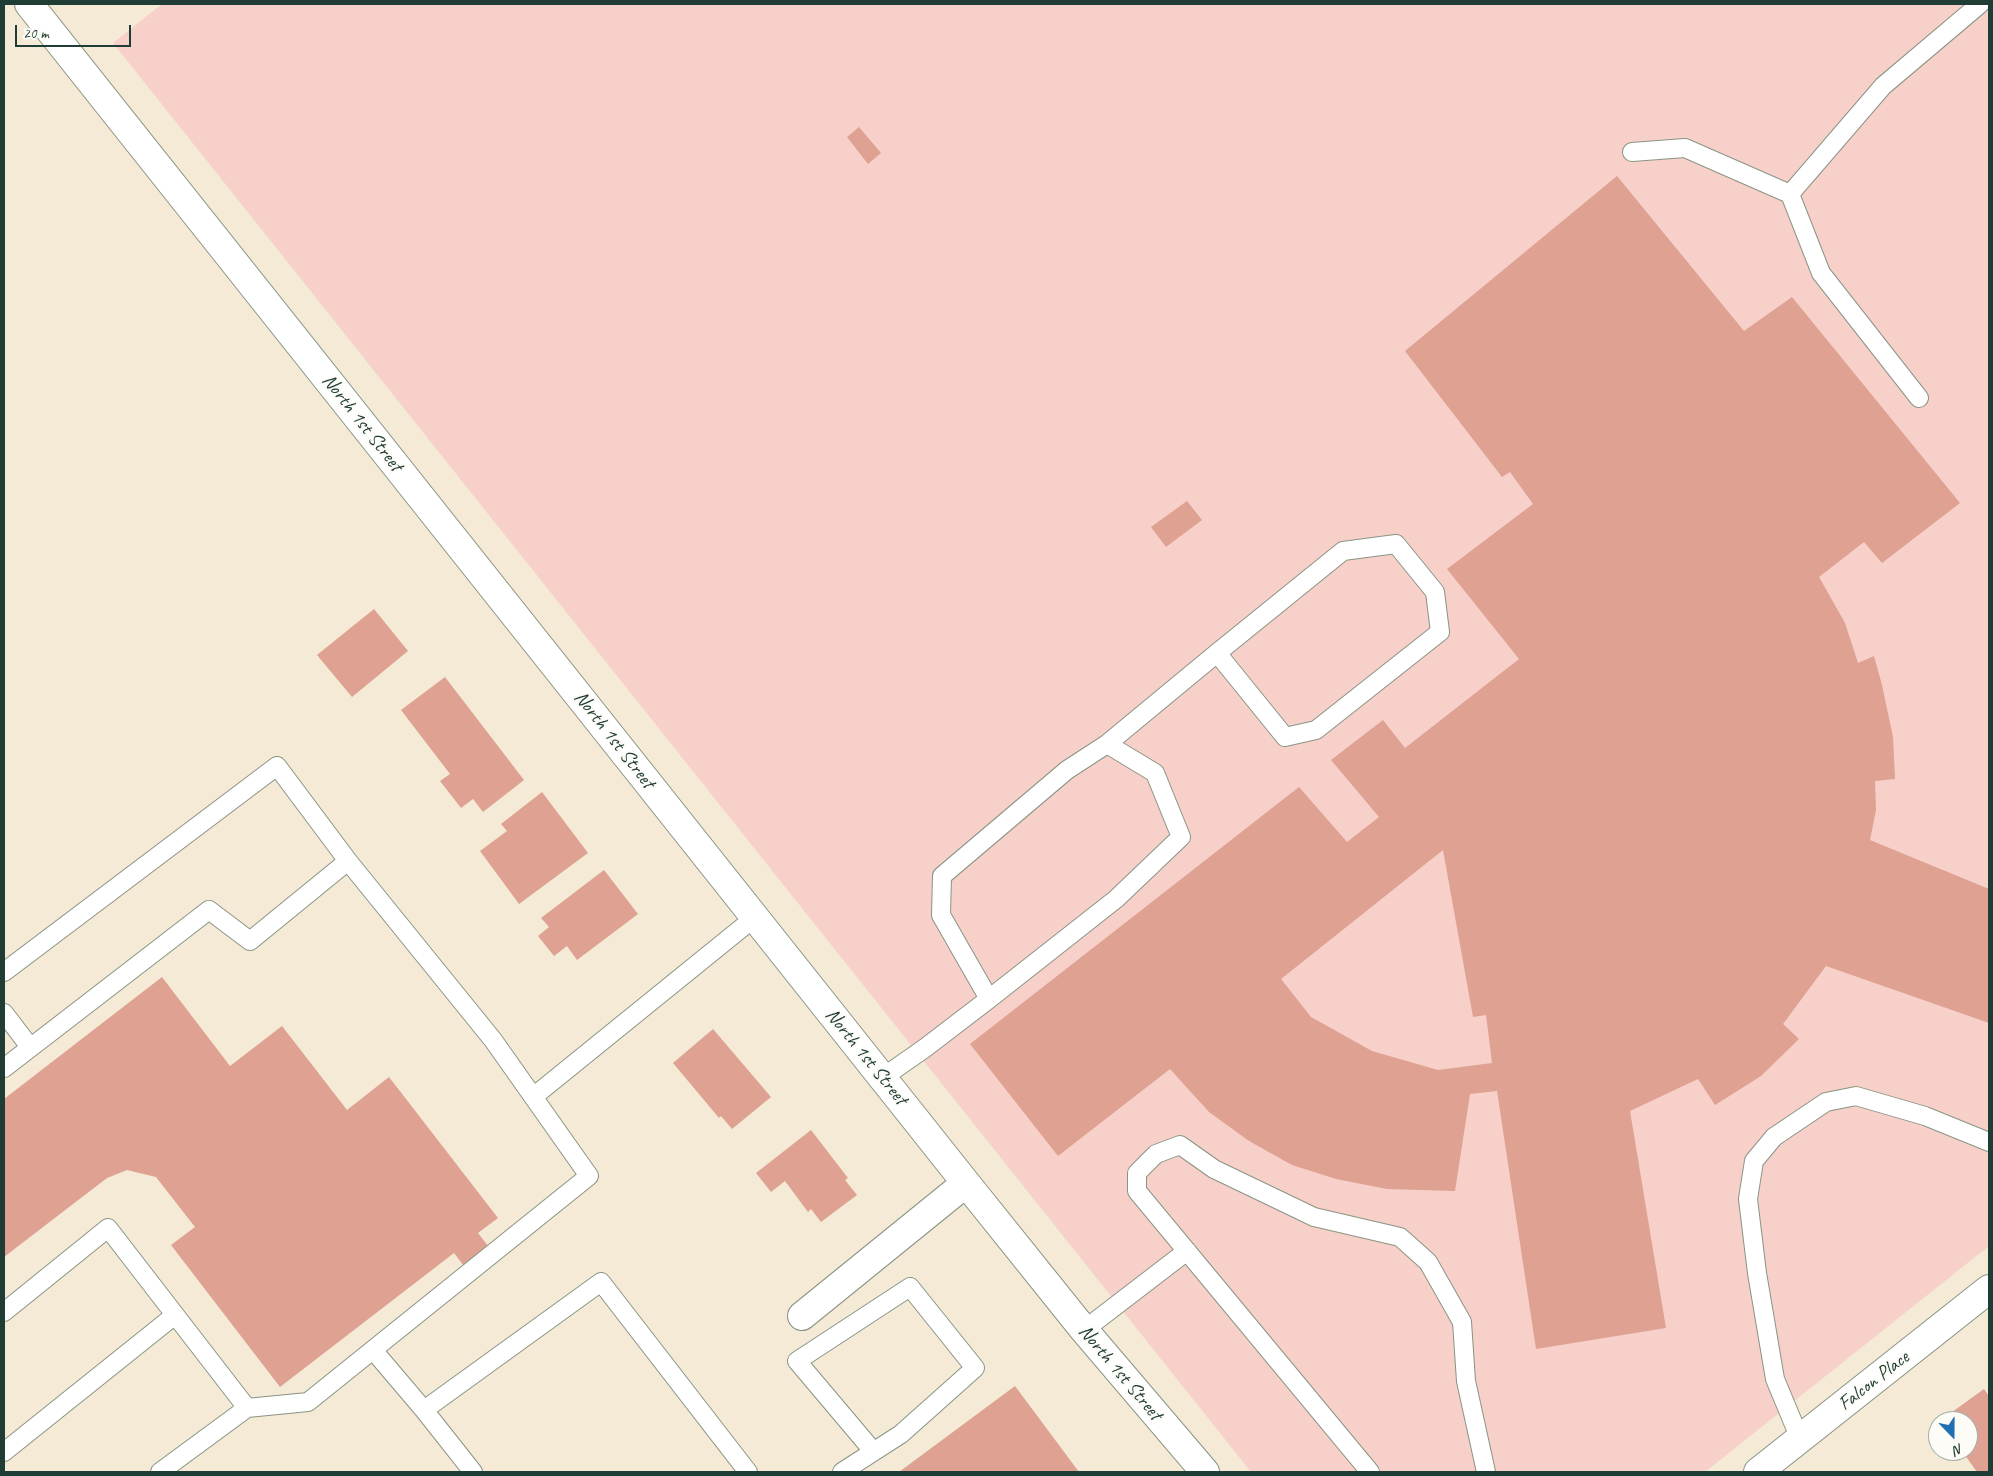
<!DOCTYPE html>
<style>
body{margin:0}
#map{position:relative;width:1993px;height:1476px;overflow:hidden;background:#f4ead5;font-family:Caveat,sans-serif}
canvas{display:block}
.frame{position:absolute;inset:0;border:5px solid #1f3d34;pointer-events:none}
.north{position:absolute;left:1928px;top:1411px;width:50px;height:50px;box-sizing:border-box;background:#fdfcf7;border:1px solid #a4b0a9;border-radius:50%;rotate:158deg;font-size:14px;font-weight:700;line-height:20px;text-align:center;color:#1f3d34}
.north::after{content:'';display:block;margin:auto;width:18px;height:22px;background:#1f6fb2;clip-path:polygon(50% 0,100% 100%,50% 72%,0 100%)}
.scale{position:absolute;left:15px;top:25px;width:116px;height:22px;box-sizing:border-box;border:2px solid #1f3d34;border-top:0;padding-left:6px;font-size:15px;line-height:18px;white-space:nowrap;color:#1f3d34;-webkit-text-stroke:4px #fdfcf7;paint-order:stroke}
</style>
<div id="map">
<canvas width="1993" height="1476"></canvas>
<div class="frame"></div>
<div class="north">N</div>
<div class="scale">20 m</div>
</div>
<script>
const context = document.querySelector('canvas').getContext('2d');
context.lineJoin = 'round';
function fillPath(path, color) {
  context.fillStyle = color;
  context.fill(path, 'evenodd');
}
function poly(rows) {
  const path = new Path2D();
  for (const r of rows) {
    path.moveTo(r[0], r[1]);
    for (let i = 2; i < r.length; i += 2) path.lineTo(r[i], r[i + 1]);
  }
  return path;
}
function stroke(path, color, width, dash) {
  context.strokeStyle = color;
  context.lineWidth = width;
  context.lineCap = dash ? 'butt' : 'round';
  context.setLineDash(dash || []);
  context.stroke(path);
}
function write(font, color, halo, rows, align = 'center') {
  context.font = font + ' Caveat,sans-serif';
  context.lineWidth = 4.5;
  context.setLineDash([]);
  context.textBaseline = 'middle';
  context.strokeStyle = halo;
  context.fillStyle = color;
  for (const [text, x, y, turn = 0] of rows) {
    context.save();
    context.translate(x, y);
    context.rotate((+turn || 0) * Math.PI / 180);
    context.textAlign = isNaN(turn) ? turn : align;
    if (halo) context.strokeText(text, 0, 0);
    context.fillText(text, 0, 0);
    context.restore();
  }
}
fillPath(poly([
 [162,4,1989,4,1989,1246,1705,1472,1251,1472,113,43]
]), '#f7d0ca');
fillPath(poly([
 [859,127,881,153,868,164,847,137],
 [1617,176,1744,331,1792,297,1960,503,1882,563,1864,542,1819,577,1845,623,1858,663,1874,656,1882,685,1893,737,1895,779,1875,781,1876,810,1870,840,1989,889,1989,1023,1826,966,1783,1024,1799,1039,1761,1076,1715,1105,1698,1079,1630,1111,1666,1328,1536,1349,1497,1091,1470,1094,1455,1191,1387,1189,1336,1179,1292,1165,1249,1141,1209,1112,1170,1069,1058,1156,970,1044,1299,787,1347,842,1379,817,1331,760,1383,720,1405,748,1519,659,1447,569,1533,504,1510,472,1502,477,1405,351],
 [1443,850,1473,1017,1486,1015,1492,1063,1438,1070,1372,1051,1311,1017,1281,979],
 [1187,501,1202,520,1166,547,1151,527],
 [374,609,408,651,352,697,317,655],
 [445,677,524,780,483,812,473,799,461,808,440,781,450,774,401,710],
 [542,792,588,853,519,904,480,851,507,831,501,824],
 [604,870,638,914,577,960,567,946,554,956,538,936,549,927,541,918],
 [162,977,230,1066,282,1026,347,1110,389,1077,498,1218,478,1233,492,1251,467,1270,454,1253,280,1387,171,1245,195,1227,156,1177,127,1170,107,1178,4,1257,4,1099],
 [713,1029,771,1097,732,1129,721,1116,719,1118,673,1063],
 [811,1130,848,1178,845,1180,857,1195,821,1222,811,1209,808,1212,785,1181,771,1192,756,1173],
 [1015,1386,1079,1472,899,1472],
 [1984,1389,1989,1396,1989,1472,1977,1472,1962,1451,1968,1451,1968,1421,1953,1421,1948,1415]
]), '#dea192');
const service = poly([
 [1632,152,1685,148,1790,194],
 [1919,398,1821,273,1790,194,1883,86,1980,4],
 [1107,744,1217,653,1343,551,1396,544,1435,592,1440,632,1316,730,1285,737,1217,653],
 [4,972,277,766,348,861,493,1040,589,1176,308,1402,247,1408],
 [4,1013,30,1047],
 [4,1068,209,910,250,941,348,861],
 [882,1078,925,1048,989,999,1116,899,1181,837,1155,773,1107,744,1067,770,942,876,941,915,989,999],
 [533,1097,754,918],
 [4,1312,108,1228,247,1408,160,1472],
 [1084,1330,1187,1251],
 [373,1350,424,1410],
 [1800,1439,1775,1379,1757,1273,1748,1199,1754,1161,1774,1137,1826,1102,1856,1096,1925,1116,1989,1142],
 [4,1452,175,1315],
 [473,1472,424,1410,601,1282,748,1472],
 [842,1472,901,1434,975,1368,910,1287,797,1361,873,1451],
 [1370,1472,1137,1191,1137,1173,1156,1154,1180,1145,1214,1169,1314,1217,1400,1237,1428,1262,1462,1322,1466,1381,1486,1472]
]);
const minor = poly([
 [29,4,966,1183,1084,1330,1205,1472],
 [802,1316,966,1183],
 [1758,1472,1989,1289]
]);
stroke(service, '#8a9484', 20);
stroke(minor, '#8a9484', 30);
stroke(service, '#fff', 18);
stroke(minor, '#fff', 28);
write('20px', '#1f3d34', '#fdfcf7', [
 ["North 1st Street",362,423,52],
 ["North 1st Street",614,740,52],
 ["North 1st Street",866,1057,51],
 ["North 1st Street",1120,1373,50],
 ["Falcon Place",1874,1381,-38]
]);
</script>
